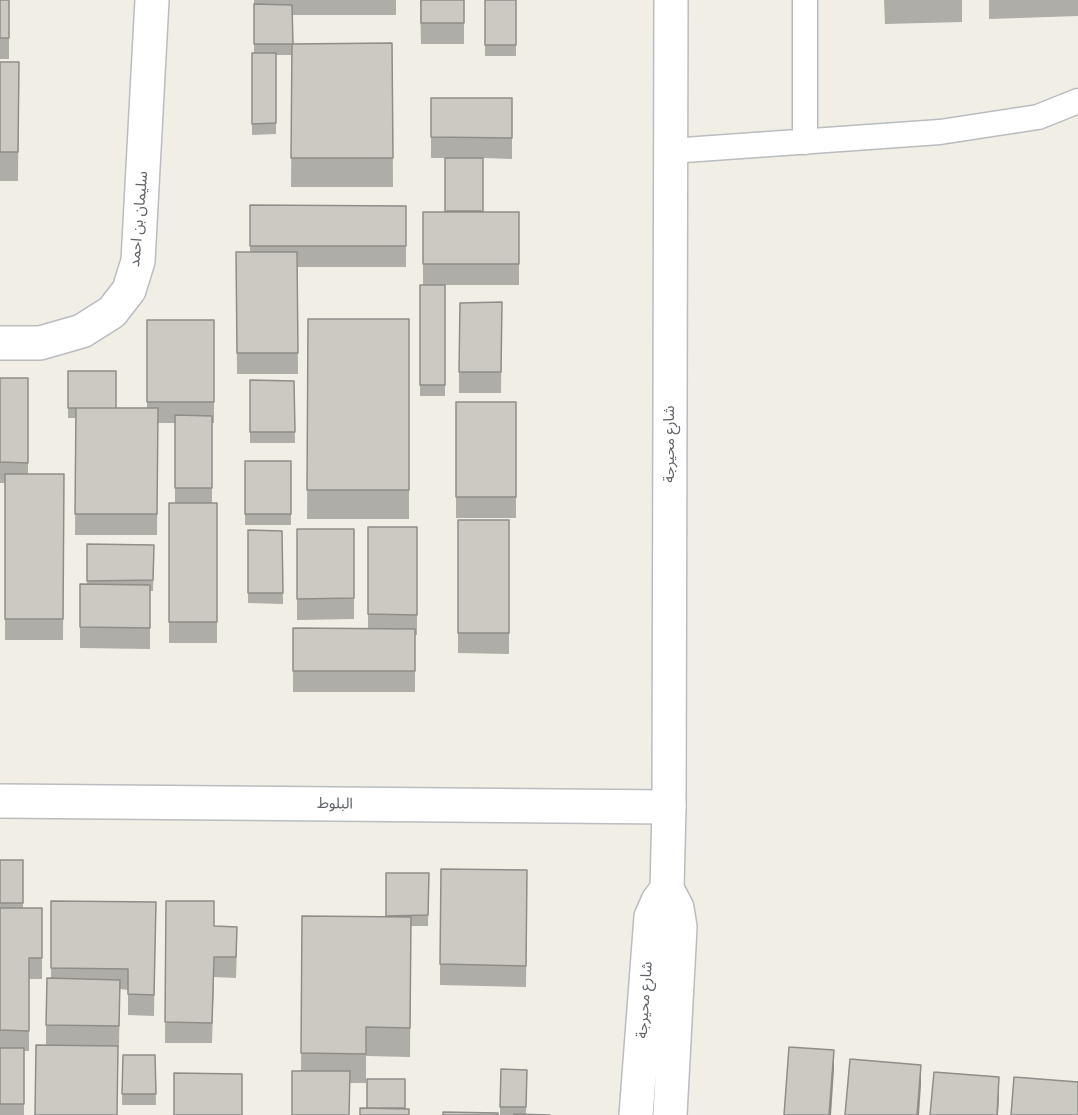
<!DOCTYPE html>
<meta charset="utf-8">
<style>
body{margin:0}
canvas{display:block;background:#f1eee6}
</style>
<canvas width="1078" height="1115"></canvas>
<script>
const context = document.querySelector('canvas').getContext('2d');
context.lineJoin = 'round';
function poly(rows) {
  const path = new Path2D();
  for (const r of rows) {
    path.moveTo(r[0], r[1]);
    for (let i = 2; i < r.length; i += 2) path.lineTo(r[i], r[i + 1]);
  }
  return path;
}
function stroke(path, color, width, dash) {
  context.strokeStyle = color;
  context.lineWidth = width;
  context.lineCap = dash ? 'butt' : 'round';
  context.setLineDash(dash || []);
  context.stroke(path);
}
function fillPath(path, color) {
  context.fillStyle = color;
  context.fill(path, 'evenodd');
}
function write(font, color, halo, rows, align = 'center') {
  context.font = font + ' "Fira Sans Condensed","Noto Sans Arabic",sans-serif';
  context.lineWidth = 6;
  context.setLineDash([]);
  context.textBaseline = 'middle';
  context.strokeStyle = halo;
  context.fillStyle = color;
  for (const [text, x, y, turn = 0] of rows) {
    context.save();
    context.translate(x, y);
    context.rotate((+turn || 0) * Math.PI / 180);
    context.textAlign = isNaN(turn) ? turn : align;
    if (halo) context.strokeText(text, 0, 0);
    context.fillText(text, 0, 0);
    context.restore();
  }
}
const service = poly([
 [805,0,805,142],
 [670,151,940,132,1038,117,1078,101]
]);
const minor = poly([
 [0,343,40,343,82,331,112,312,129,290,138,261,152,0],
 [0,801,669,807]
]);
const tertiary = poly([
 [636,1115,651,917,658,901,667,889],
 [670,1115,680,927,677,908,667,889,669,807,671,0]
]);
stroke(service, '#b9bcc0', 27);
stroke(minor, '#b9bcc0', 36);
stroke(tertiary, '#b9bcc0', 36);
stroke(service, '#fff', 24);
stroke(minor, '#fff', 33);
stroke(tertiary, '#fff', 33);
fillPath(poly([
 [0,0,9,0,9,59,0,59],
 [254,0,396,0,396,15,292,15,293,44,392,43,393,187,291,187,292,55,276,55,276,134,252,135,252,53,254,53],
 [420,0,464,0,464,44,421,44],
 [485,0,516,0,516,56,485,56],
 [884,0,962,0,962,22,885,24],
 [989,0,1078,0,1078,16,989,19],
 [0,62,19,62,18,181,0,181],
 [431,98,512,98,512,159,483,158,483,212,519,212,519,285,423,285,423,212,445,212,445,158,431,158],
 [250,205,406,206,406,267,297,267,298,374,237,374,236,252,250,252],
 [420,285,445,285,445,396,420,396],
 [502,302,501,393,459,393,459,372],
 [308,319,409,319,409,519,307,519],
 [147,320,214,320,214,423,212,423,212,503,217,503,217,643,169,643,169,503,175,503,175,423,158,423,157,535,75,535,76,418,68,418,68,371,116,408,147,408],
 [0,378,28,378,28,474,64,474,63,640,5,640,5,483,0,483],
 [250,380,294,381,295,443,250,443],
 [456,402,516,402,516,518,456,518],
 [245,461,291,461,291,525,245,525],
 [458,520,509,520,509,654,458,653],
 [368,527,417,527,417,635,415,635,415,692,293,692,293,628,368,628],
 [297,529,354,529,354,619,297,620],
 [248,530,282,531,283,604,248,603],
 [87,544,154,545,153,591,150,591,150,649,80,648,80,584,87,584],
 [0,860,23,860,23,908,42,908,42,979,29,979,29,1051,24,1051,24,1115,0,1115],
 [527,870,526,987,440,985,440,964],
 [386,873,429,873,428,926,411,926,410,1057,366,1056,366,1083,350,1083,301,1071,302,916,386,917],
 [166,901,214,926,237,947,236,978,214,977,212,1043,165,1043],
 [156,902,154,1016,128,1015,128,990,120,989,119,1047,46,1045,46,1025,51,978,51,968],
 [123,1055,155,1055,156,1105,122,1105],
 [501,1069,527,1070,526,1114,550,1115,500,1115]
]), '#afada8');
fillPath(poly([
 [834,1050,834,1070,831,1115,829,1115],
 [921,1065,921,1085,919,1115,917,1115],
 [999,1077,999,1098,998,1115,997,1115]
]), '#8f8d88');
const building = poly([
 [0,0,9,0,9,38,0,38,0,0],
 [421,0,464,0,464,23,421,23,421,0],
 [485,0,516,0,516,45,485,45,485,0],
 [254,4,292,5,293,44,254,44,254,4],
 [392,43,393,158,291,158,292,44,392,43],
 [252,53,276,53,276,123,252,124,252,53],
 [0,62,19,62,18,152,0,152,0,62],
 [431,98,512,98,512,138,431,137,431,98],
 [445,158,483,158,483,211,445,211,445,158],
 [250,205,406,206,406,246,250,246,250,205],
 [423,212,519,212,519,264,423,264,423,212],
 [236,252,297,252,298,353,237,353,236,252],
 [420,285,445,285,445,385,420,385,420,285],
 [502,302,501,372,459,372,460,303,502,302],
 [308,319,409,319,409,490,307,490,308,319],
 [147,320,214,320,214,402,147,402,147,320],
 [68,371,116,371,116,408,68,408,68,371],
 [0,378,28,378,28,463,0,462,0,378],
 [250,380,294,381,295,432,250,432,250,380],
 [456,402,516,402,516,497,456,497,456,402],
 [76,408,158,408,157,514,75,514,76,408],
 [175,415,212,416,212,488,175,488,175,415],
 [245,461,291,461,291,514,245,514,245,461],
 [5,474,64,474,63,619,5,619,5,474],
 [169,503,217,503,217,622,169,622,169,503],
 [458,520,509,520,509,633,458,633,458,520],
 [368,527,417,527,417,615,368,614,368,527],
 [297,529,354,529,354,598,297,599,297,529],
 [248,530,282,531,283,593,248,593,248,530],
 [87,544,154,545,153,580,87,581,87,544],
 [80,584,150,585,150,628,80,627,80,584],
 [293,628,415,629,415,671,293,671,293,628],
 [0,860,23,860,23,903,0,903,0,860],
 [441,869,527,870,526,966,440,964,441,869],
 [386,873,429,873,428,915,386,916,386,873],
 [51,901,156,902,154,995,128,994,128,969,51,968,51,901],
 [166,901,214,901,214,926,237,927,236,957,214,957,212,1023,165,1022,166,901],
 [0,908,42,908,42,958,29,958,29,1031,0,1030,0,908],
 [302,916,411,917,410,1028,366,1027,366,1054,301,1053,302,916],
 [47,978,120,980,119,1026,46,1025,47,978],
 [36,1045,118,1046,117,1115,35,1115,36,1045],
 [789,1047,834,1050,829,1115,784,1115,789,1047],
 [0,1048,24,1048,24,1104,0,1104,0,1048],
 [123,1055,155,1055,156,1094,122,1094,123,1055],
 [850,1059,921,1065,917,1115,845,1115,850,1059],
 [501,1069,527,1070,526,1107,500,1107,501,1069],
 [292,1071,350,1071,349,1115,292,1115,292,1071],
 [934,1072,999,1077,997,1115,930,1115,934,1072],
 [174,1073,242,1074,242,1115,174,1115,174,1073],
 [1014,1077,1078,1082,1078,1115,1011,1115,1014,1077],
 [367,1079,405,1079,405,1108,367,1108,367,1079],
 [360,1108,409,1109,409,1115,360,1115,360,1108],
 [443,1112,498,1113,498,1115,443,1115,443,1112],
 [514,1114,550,1115,514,1115,514,1114]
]);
fillPath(building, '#ccc9c3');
stroke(building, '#8f8d88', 1.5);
write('15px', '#5e6267', '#fff', [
 ["سليمان بن احمد",139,219,-85],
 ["شارع محيرجة",670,444,-90],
 ["البلوط",335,804,1],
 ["شارع محيرجة",645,1000,-86]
]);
</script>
